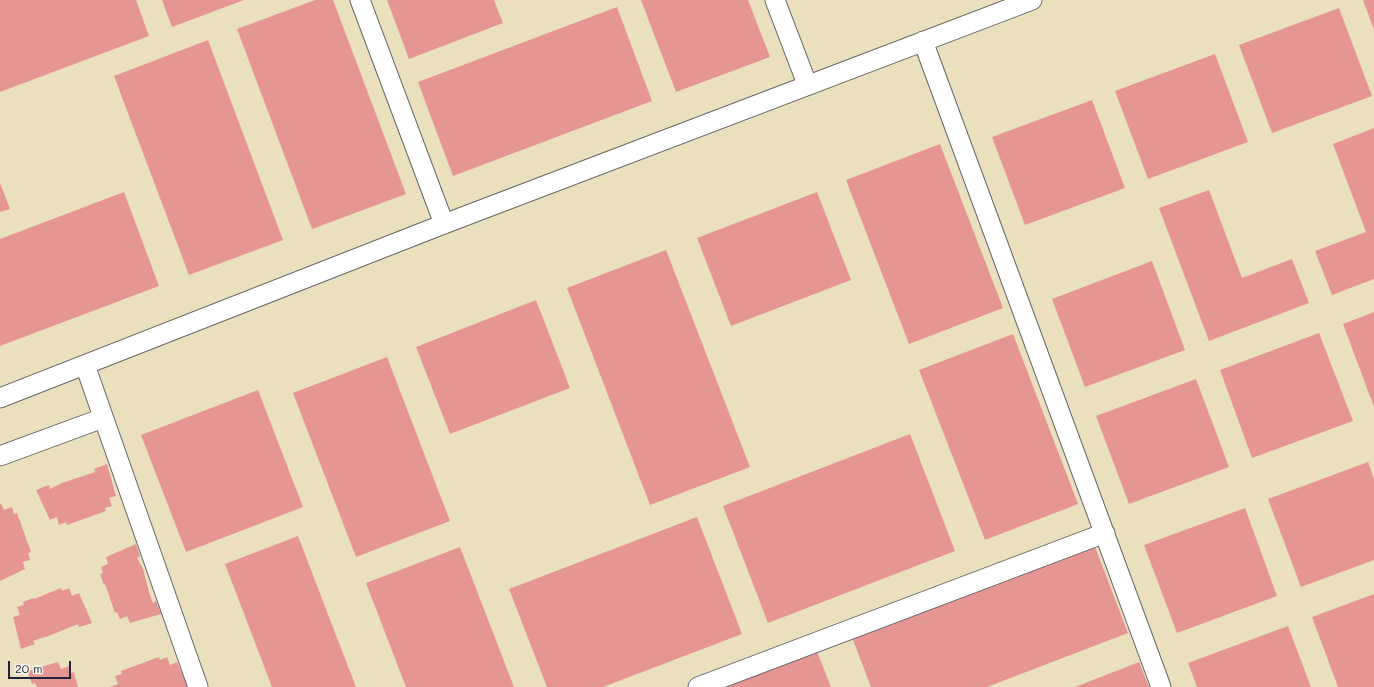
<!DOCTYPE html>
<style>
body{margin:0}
#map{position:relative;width:1374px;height:687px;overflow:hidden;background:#eae0be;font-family:Mali,sans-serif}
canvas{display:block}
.scale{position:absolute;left:8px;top:661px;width:63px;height:18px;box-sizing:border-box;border:2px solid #22223b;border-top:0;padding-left:5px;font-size:12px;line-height:14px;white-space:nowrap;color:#22223b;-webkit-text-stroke:3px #fbf7ec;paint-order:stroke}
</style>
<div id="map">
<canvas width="1374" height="687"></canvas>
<div class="scale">20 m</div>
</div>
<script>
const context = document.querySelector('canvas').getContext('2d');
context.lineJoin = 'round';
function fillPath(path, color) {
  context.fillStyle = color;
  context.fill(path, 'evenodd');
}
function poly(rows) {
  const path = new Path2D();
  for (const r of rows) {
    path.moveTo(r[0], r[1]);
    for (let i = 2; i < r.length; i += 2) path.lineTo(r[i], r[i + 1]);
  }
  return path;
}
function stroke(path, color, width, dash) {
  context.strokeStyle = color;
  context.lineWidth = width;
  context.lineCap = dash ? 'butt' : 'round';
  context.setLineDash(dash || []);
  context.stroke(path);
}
fillPath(poly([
 [0,0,136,0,149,36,0,92],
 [162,0,244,0,172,27],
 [315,0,333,0,406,194,312,229,237,29],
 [387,0,494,0,503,23,409,59],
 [641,0,748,0,770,57,676,92],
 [1363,0,1374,0,1374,30],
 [617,7,652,101,453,176,418,82],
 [1339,8,1372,96,1272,133,1239,45],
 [208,40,283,240,189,275,114,76],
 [1215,54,1248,142,1148,179,1115,91],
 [1092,100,1125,188,1025,225,992,137],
 [1374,128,1374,279,1332,295,1315,251,1366,232,1333,144],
 [940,144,1003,308,909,344,846,180],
 [0,183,10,209,0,212],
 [1209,190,1242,278,1292,259,1309,303,1209,341,1159,208],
 [124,192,159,286,0,346,0,239],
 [817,192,851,280,731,326,697,238],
 [666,250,750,467,650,505,567,288],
 [1152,261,1185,350,1085,387,1052,299],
 [536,300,570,388,450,434,416,347],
 [1374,312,1374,407,1343,324],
 [1319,333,1353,421,1252,458,1220,370],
 [1013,334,1078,504,985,540,919,370],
 [387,357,450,521,356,557,293,393],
 [1196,379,1229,467,1129,504,1096,416],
 [258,390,303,507,186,552,141,435],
 [910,434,955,551,768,623,723,506],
 [1368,462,1374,479,1374,560,1301,587,1268,499],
 [107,464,116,496,109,498,112,506,105,508,106,511,67,525,66,522,59,525,57,517,50,520,36,490,49,485,50,489,62,483,95,472,94,469],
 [0,504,1,504,4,510,12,507,14,514,17,513,31,552,28,553,30,560,23,562,25,569,0,581],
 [1245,508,1277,596,1177,633,1144,545],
 [697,517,742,634,603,687,547,687,509,589],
 [298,536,334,630,356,687,272,687,225,564],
 [1092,539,1128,633,987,687,871,687,850,632],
 [136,544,140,556,137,558,143,569,149,592,153,603,156,601,161,614,130,623,127,616,120,619,117,612,115,613,105,584,104,585,100,574,103,573,101,567,108,564,106,557],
 [460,547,514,687,406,687,366,583],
 [61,588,62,591,69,588,72,596,79,593,92,623,79,627,78,624,46,637,44,637,33,641,35,644,21,649,13,617,20,615,17,607,24,605,23,602,33,598,34,599],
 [1374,594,1374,687,1338,687,1312,617],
 [1288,626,1311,687,1197,687,1188,663],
 [815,646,831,687,724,687],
 [159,657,160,660,167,657,170,665,177,662,188,687,110,687,118,684,115,676,122,674,121,671],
 [58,662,61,669,69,666,71,673,74,672,78,687,37,687,35,683,32,684,27,671],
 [1139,662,1149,687,1075,687]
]), '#e69692');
const minor = poly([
 [360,0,444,224],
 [775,0,807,84],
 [923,41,1161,687],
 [85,365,198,687],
 [0,398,444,224,1032,0],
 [0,456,103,418],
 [698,687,1105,533]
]);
stroke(minor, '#686469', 21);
stroke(minor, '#fff', 19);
</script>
